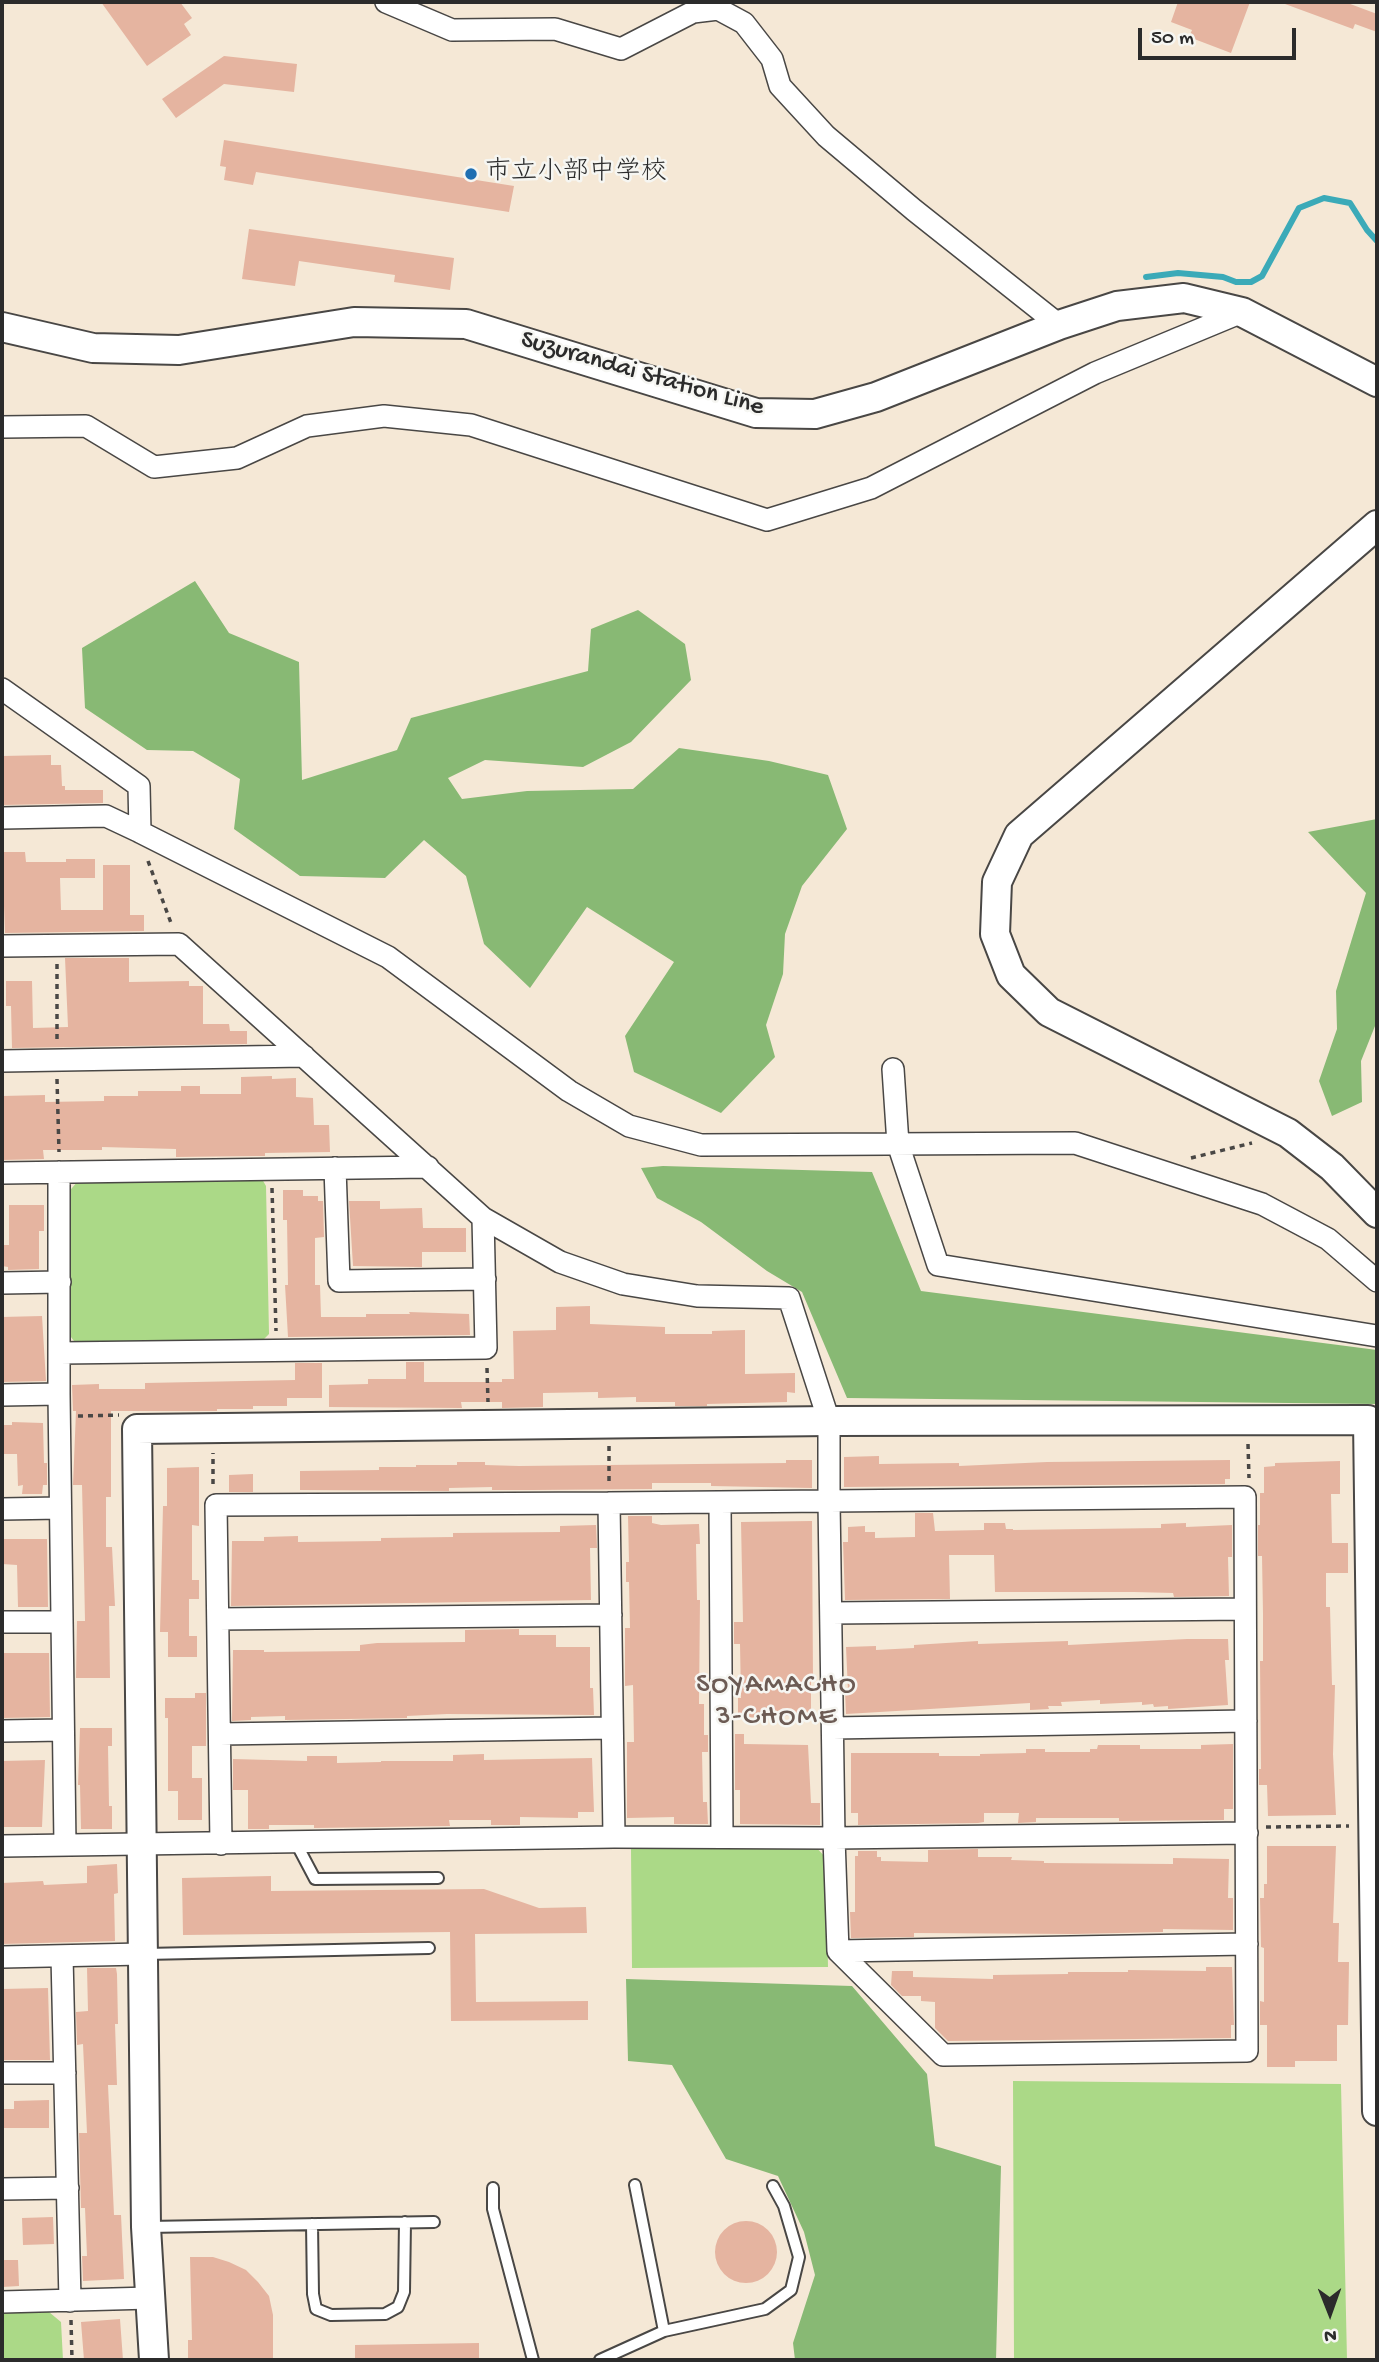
<!DOCTYPE html>
<meta charset="utf-8">
<style>
body{margin:0}
#map{position:relative;width:1379px;height:2362px;overflow:hidden;background:#f5e8d6;font-family:"Gochi Hand",sans-serif}
canvas{display:block}
.frame{position:absolute;inset:0;border:4px solid #2b2b2b;pointer-events:none}
.north{position:absolute;left:1295px;top:2278px;width:70px;height:70px;-webkit-text-stroke:5px #f6f6f2;paint-order:stroke;rotate:179deg;font-size:19px;font-weight:700;line-height:28px;text-align:center;color:#2b2b2b}
.north::after{content:'';display:block;margin:auto;width:24px;height:32px;background:#2b2b2b;clip-path:polygon(50% 0,100% 100%,50% 72%,0 100%)}
.scale{position:absolute;left:1138px;top:28px;width:158px;height:32px;box-sizing:border-box;border:4px solid #2b2b2b;border-top:0;padding-left:9px;font-size:21px;line-height:24px;white-space:nowrap;color:#2b2b2b;-webkit-text-stroke:5px #f6f6f2;paint-order:stroke}
</style>
<div id="map">
<canvas width="1379" height="2362"></canvas>
<div class="frame"></div>
<div class="north">N</div>
<div class="scale">50 m</div>
</div>
<script>
const context = document.querySelector('canvas').getContext('2d');
context.lineJoin = 'round';
function fillPath(path, color) {
  context.fillStyle = color;
  context.fill(path, 'evenodd');
}
function poly(rows) {
  const path = new Path2D();
  for (const r of rows) {
    if (r.length === 3) {
      path.moveTo(r[0] + r[2], r[1]);
      path.arc(r[0], r[1], r[2], 0, 2 * Math.PI);
      continue;
    }
    path.moveTo(r[0], r[1]);
    for (let i = 2; i < r.length; i += 2) path.lineTo(r[i], r[i + 1]);
  }
  return path;
}
function stroke(path, color, width, dash) {
  context.strokeStyle = color;
  context.lineWidth = width;
  context.lineCap = dash ? 'butt' : 'round';
  context.setLineDash(dash || []);
  context.stroke(path);
}
function write(font, color, halo, rows, align = 'center') {
  context.font = font + ' "Gochi Hand","Klee One",sans-serif';
  context.lineWidth = 5;
  context.setLineDash([]);
  context.textBaseline = 'middle';
  context.strokeStyle = halo;
  context.fillStyle = color;
  for (const [text, x, y, turn = 0] of rows) {
    context.save();
    context.translate(x, y);
    context.rotate((+turn || 0) * Math.PI / 180);
    context.textAlign = isNaN(turn) ? turn : align;
    if (halo) context.strokeText(text, 0, 0);
    context.fillText(text, 0, 0);
    context.restore();
  }
}
fillPath(poly([
 [262,1179,266,1186,269,1334,259,1344,77,1345,68,1333,66,1195,78,1181],
 [814,1845,826,1858,828,1967,632,1968,631,1849],
 [1013,2081,1341,2084,1347,2360,1014,2360],
 [2,2312,49,2312,61,2322,63,2360,2,2360]
]), '#abd987');
fillPath(poly([
 [195,581,229,633,299,662,302,780,397,750,411,718,588,671,591,629,638,610,685,644,691,680,631,742,583,767,485,760,448,778,462,799,527,791,633,789,679,748,769,761,828,775,847,829,802,886,785,934,783,974,766,1025,775,1057,721,1113,634,1072,625,1036,674,962,587,907,530,988,484,944,466,876,424,840,385,878,300,876,234,829,240,779,193,751,147,750,85,708,82,648],
 [1377,819,1377,1021,1361,1061,1362,1102,1332,1116,1319,1081,1337,1029,1336,991,1366,893,1308,832],
 [663,1166,872,1172,921,1291,1377,1350,1377,1404,847,1398,802,1292,767,1271,701,1222,657,1198,641,1168],
 [626,1979,852,1986,927,2074,935,2146,1001,2166,996,2360,795,2360,793,2343,815,2275,804,2232,778,2176,726,2159,672,2065,628,2061]
]), '#88b974');
stroke(poly([
 [1146,277,1178,273,1223,277,1236,282,1251,282,1262,276,1299,208,1324,198,1350,203,1367,230,1377,241]
]), '#3baab8', 6);
fillPath(poly([
 [101,2,180,2,192,18,184,24,191,35,147,66],
 [1178,2,1250,2,1231,53,1189,37,1192,30,1171,22],
 [1285,2,1345,2,1377,14,1377,32,1355,24,1353,29,1285,4],
 [224,56,297,64,294,92,224,84,176,118,162,99],
 [224,140,514,186,509,212,256,172,253,185,224,180,226,167,220,166],
 [249,229,454,258,450,290,394,282,395,275,299,261,295,286,242,279],
 [51,755,51,765,61,765,62,786,65,786,65,790,103,790,103,803,2,805,2,756],
 [2,852,25,852,26,862,66,862,66,859,95,859,95,878,60,878,61,910,103,910,103,865,130,865,130,915,144,915,144,931,5,933],
 [65,958,129,958,129,982,189,981,189,986,203,986,203,1024,229,1024,230,1031,247,1031,247,1044,12,1048,11,1006,6,1006,6,981,32,981,33,1028,68,1027],
 [272,1076,272,1079,296,1078,296,1097,313,1098,314,1125,329,1125,330,1152,265,1153,265,1156,256,1156,176,1157,176,1149,102,1147,102,1150,43,1150,44,1159,2,1160,2,1096,45,1095,45,1102,104,1101,104,1096,138,1096,138,1091,181,1091,181,1086,200,1086,200,1094,241,1094,241,1077],
 [283,1190,303,1190,303,1196,318,1196,318,1201,323,1201,324,1237,315,1238,315,1285,320,1285,321,1317,366,1317,366,1314,410,1314,409,1312,469,1314,470,1335,288,1337,285,1285,288,1285,287,1220,283,1220],
 [349,1201,380,1201,380,1209,422,1208,423,1228,466,1228,466,1252,422,1252,422,1267,353,1266],
 [9,1205,44,1205,44,1231,39,1231,39,1269,8,1270,8,1267,2,1266,2,1245,9,1245],
 [590,1306,590,1324,665,1327,665,1334,712,1334,712,1331,745,1330,745,1374,795,1373,795,1393,787,1392,787,1402,707,1404,707,1406,675,1406,675,1402,636,1402,636,1397,598,1398,598,1392,543,1393,543,1407,502,1408,502,1402,461,1402,462,1408,329,1407,329,1385,368,1384,368,1379,406,1379,406,1362,424,1362,424,1382,502,1382,502,1379,514,1379,513,1331,556,1330,556,1307],
 [42,1316,46,1381,2,1382,2,1317],
 [295,1363,322,1363,322,1398,287,1398,287,1406,253,1406,253,1409,217,1409,217,1411,111,1411,111,1497,106,1497,106,1547,112,1547,115,1606,109,1606,110,1678,76,1678,77,1621,85,1621,84,1570,82,1485,73,1485,76,1411,73,1411,72,1385,99,1384,99,1389,145,1389,145,1383,295,1380],
 [12,1422,43,1423,44,1463,47,1463,47,1485,43,1485,42,1494,22,1494,23,1485,18,1486,17,1454,2,1454,2,1425,12,1425],
 [879,1456,879,1464,959,1463,959,1466,1047,1462,1230,1460,1230,1479,1225,1479,1225,1484,844,1487,844,1457],
 [786,1460,812,1460,812,1488,711,1486,711,1483,652,1483,652,1489,533,1490,492,1490,492,1487,449,1488,449,1491,300,1490,300,1471,379,1470,379,1467,416,1467,416,1465,457,1465,457,1462,485,1462,485,1465,519,1466,786,1463],
 [1340,1461,1340,1494,1331,1494,1332,1543,1348,1543,1348,1573,1326,1573,1326,1607,1330,1607,1332,1685,1335,1685,1333,1754,1336,1815,1268,1816,1267,1785,1259,1785,1259,1769,1261,1769,1260,1661,1263,1661,1263,1614,1262,1556,1258,1556,1258,1525,1260,1525,1260,1493,1264,1493,1264,1467,1275,1466,1275,1463],
 [199,1467,199,1526,192,1525,192,1580,199,1580,199,1599,189,1599,189,1636,197,1636,197,1657,168,1657,168,1632,160,1632,163,1506,167,1506,167,1468],
 [253,1474,253,1492,229,1492,229,1475],
 [915,1513,933,1513,935,1531,984,1530,984,1523,1005,1523,1006,1529,1013,1529,1013,1530,1161,1528,1161,1524,1186,1523,1186,1527,1232,1525,1232,1557,1228,1557,1229,1596,1174,1597,1173,1593,1134,1592,995,1592,994,1555,949,1555,950,1599,845,1600,843,1542,848,1542,848,1527,865,1526,865,1532,875,1532,875,1538,915,1537],
 [628,1516,652,1516,652,1523,661,1525,699,1524,700,1544,696,1544,697,1600,700,1600,699,1704,704,1704,704,1735,708,1735,708,1752,702,1752,703,1802,707,1802,708,1824,674,1824,674,1817,627,1818,627,1742,634,1742,633,1685,625,1686,625,1628,630,1628,629,1582,626,1582,626,1562,629,1562],
 [812,1521,813,1681,811,1681,811,1715,738,1718,738,1698,741,1698,740,1644,734,1644,734,1622,743,1622,741,1522],
 [596,1525,597,1548,590,1548,591,1600,231,1606,232,1541,264,1541,264,1537,298,1536,298,1542,381,1541,381,1538,453,1537,453,1533,560,1532,560,1526],
 [2,1539,47,1539,48,1607,18,1607,17,1565,2,1564],
 [519,1629,519,1635,556,1635,556,1647,590,1647,590,1688,593,1688,594,1715,447,1714,407,1716,407,1718,285,1720,285,1716,251,1717,251,1720,232,1721,233,1650,264,1650,264,1652,360,1651,360,1645,377,1643,465,1642,465,1630],
 [1187,1639,1228,1639,1229,1660,1225,1660,1228,1705,1168,1709,1168,1706,1154,1707,1153,1704,1142,1705,1142,1702,1100,1704,1100,1700,1061,1702,1062,1706,1048,1706,1049,1709,1030,1710,1030,1703,846,1714,845,1691,848,1691,846,1647,876,1646,876,1650,914,1648,914,1645,978,1641,978,1644,1068,1641,1068,1645],
 [2,1653,49,1653,50,1717,2,1718],
 [195,1693,206,1693,206,1746,192,1746,192,1778,202,1778,202,1820,178,1820,178,1791,168,1791,168,1718,165,1718,165,1698,195,1698],
 [80,1728,112,1728,112,1746,108,1746,109,1806,112,1806,112,1829,81,1829,80,1785,78,1785],
 [735,1734,744,1734,744,1744,808,1745,811,1803,820,1803,820,1825,740,1824,740,1790,735,1790],
 [1233,1744,1233,1809,1224,1809,1224,1820,1119,1821,1119,1818,1036,1818,1036,1822,1018,1823,1019,1813,984,1813,984,1822,978,1823,858,1825,858,1813,851,1813,851,1753,939,1753,939,1756,980,1756,980,1754,1026,1753,1026,1749,1045,1749,1045,1752,1090,1752,1090,1749,1097,1749,1098,1745,1140,1745,1140,1749,1201,1749,1201,1745],
 [484,1754,484,1760,592,1758,594,1812,578,1812,578,1818,520,1817,520,1825,491,1825,491,1820,449,1820,450,1826,314,1828,314,1825,269,1825,269,1829,248,1829,248,1790,233,1790,233,1759,307,1761,307,1756,337,1756,337,1763,381,1762,381,1761,453,1761,453,1755],
 [45,1760,42,1827,2,1827,2,1761],
 [1267,1846,1336,1846,1333,1923,1339,1923,1338,1962,1349,1962,1348,2025,1337,2025,1337,2061,1295,2061,1295,2067,1267,2067,1267,2025,1260,2025,1260,2001,1264,2002,1264,1948,1261,1947,1260,1898,1264,1898,1264,1884,1267,1884],
 [978,1849,978,1857,1012,1857,1011,1860,1044,1861,1044,1863,1173,1864,1173,1858,1229,1859,1228,1898,1233,1898,1233,1930,1163,1929,1163,1932,1074,1934,914,1933,914,1937,851,1938,850,1912,855,1912,855,1856,858,1856,858,1851,877,1851,877,1857,881,1857,881,1861,928,1862,928,1850],
 [117,1864,118,1893,114,1894,115,1941,2,1944,2,1883,43,1881,44,1885,87,1883,87,1866],
 [271,1876,271,1891,484,1889,539,1908,586,1907,587,1933,475,1934,476,2002,588,2001,588,2020,451,2021,450,1932,183,1935,182,1878],
 [1206,1967,1232,1967,1234,2025,1231,2025,1231,2038,948,2041,935,2028,935,2002,921,2001,921,1996,902,1996,891,1985,892,1971,913,1971,913,1977,993,1979,993,1975,1068,1974,1068,1972,1128,1972,1128,1970,1206,1971],
 [87,1968,116,1968,117,1974,118,2024,115,2024,117,2085,108,2085,114,2215,121,2215,124,2279,83,2281,82,2256,87,2256,85,2208,81,2208,79,2133,87,2133,83,2044,77,2045,76,2012,88,2011],
 [48,1988,50,2060,2,2060,2,1989],
 [49,2100,49,2128,2,2128,2,2109,14,2109,14,2101],
 [53,2217,54,2244,23,2245,22,2218],
 [746,2252,31],
 [190,2257,213,2257,229,2262,246,2270,258,2282,269,2296,273,2315,273,2360,188,2360,188,2340,192,2340],
 [2,2260,18,2260,19,2286,2,2287],
 [120,2319,123,2360,84,2360,81,2322],
 [479,2343,479,2360,355,2360,355,2345]
]), '#e5b4a0');
const lane = poly([
 [296,1843,315,1879,438,1878],
 [145,1954,429,1948],
 [635,2185,664,2331],
 [493,2188,493,2209,533,2360],
 [312,2224,313,2294,316,2309,331,2315,385,2314,398,2307,404,2292,405,2222],
 [148,2227,434,2222],
 [600,2360,664,2331,765,2309,791,2290,799,2257,784,2206,773,2186]
]);
const street = poly([
 [386,2,452,30,555,29,621,49,693,12,718,9,744,23,772,59,780,86,826,136,914,210,1059,325],
 [2,427,86,426,154,467,237,458,307,426,384,416,471,425,767,520,871,488,1095,373,1242,312],
 [2,689,139,786,140,832],
 [2,818,106,816,140,832,388,957,569,1091,629,1126,701,1145,1075,1143,1262,1204,1328,1239,1377,1281],
 [2,946,179,944,483,1218,560,1262,623,1284,697,1296,789,1298,829,1421,829,1501,834,1838,838,1951,943,2055,1247,2051,1245,1497,829,1501,609,1503,216,1505,221,1844],
 [2,1061,304,1056],
 [893,1069,898,1144,938,1265,1377,1336],
 [335,1168,339,1281,485,1279],
 [59,1172,59,1394,65,1845],
 [2,1173,428,1167],
 [2,1283,60,1282],
 [60,1353,486,1348,483,1218],
 [2,1395,59,1394],
 [720,1502,722,1837],
 [609,1503,614,1837],
 [2,1509,60,1508],
 [831,1613,1245,1609],
 [218,1619,611,1615],
 [2,1622,61,1622],
 [833,1728,1246,1721],
 [2,1731,63,1730],
 [220,1734,612,1728],
 [2,1846,614,1837,834,1838,1247,1833],
 [838,1951,1247,1944],
 [62,1956,70,2301],
 [2,1957,142,1954],
 [2,2073,65,2073],
 [2,2189,68,2188],
 [2,2302,150,2298]
]);
const secondary = poly([
 [2,327,93,348,179,350,354,322,466,324,756,413,815,414,876,397,1059,325,1117,306,1184,298,1242,312,1377,382],
 [1377,525,1019,835,997,882,995,934,1011,975,1049,1012,1288,1133,1332,1167,1377,1213],
 [154,2360,146,2227,137,1429,829,1421,1368,1420,1377,2111]
]);
stroke(lane, '#494745', 14);
stroke(street, '#494745', 24);
stroke(secondary, '#494745', 32);
stroke(poly([
 [148,861,171,923],
 [57,964,57,1040],
 [57,1079,59,1152],
 [1191,1158,1252,1143],
 [272,1188,276,1331],
 [487,1368,488,1402],
 [78,1416,119,1415],
 [1248,1444,1249,1478],
 [609,1446,609,1484],
 [213,1484,213,1453],
 [1266,1827,1349,1826],
 [71,2320,72,2360]
]), '#494745', 3.5, [5, 5]);
stroke(lane, '#fff', 10);
stroke(street, '#fff', 21);
stroke(secondary, '#fff', 28);
for (const [x, y, r, color] of [
 [471,174,7,"#1f6fb2"]
]) {
  const dot = new Path2D();
  dot.arc(x, y, r, 0, 2 * Math.PI);
  context.fillStyle = color;
  context.fill(dot);
  stroke(dot, '#f6f6f2', 2.5);
}
write('26px', '#2b2b2b', '#f6f6f2', [
 ["市立小部中学校",485,174]
], 'left');
write('26px', '#2b2b2b', '#f6f6f2', [
 ["Suzurandai Station Line",642,375,16]
]);
context.letterSpacing = '2px';
write('28px', '#6c5b54', '#f6f6f2', [
 ["SOYAMACHO",777,1687],
 ["3-CHOME",777,1719]
]);
context.letterSpacing = '0px';
</script>
